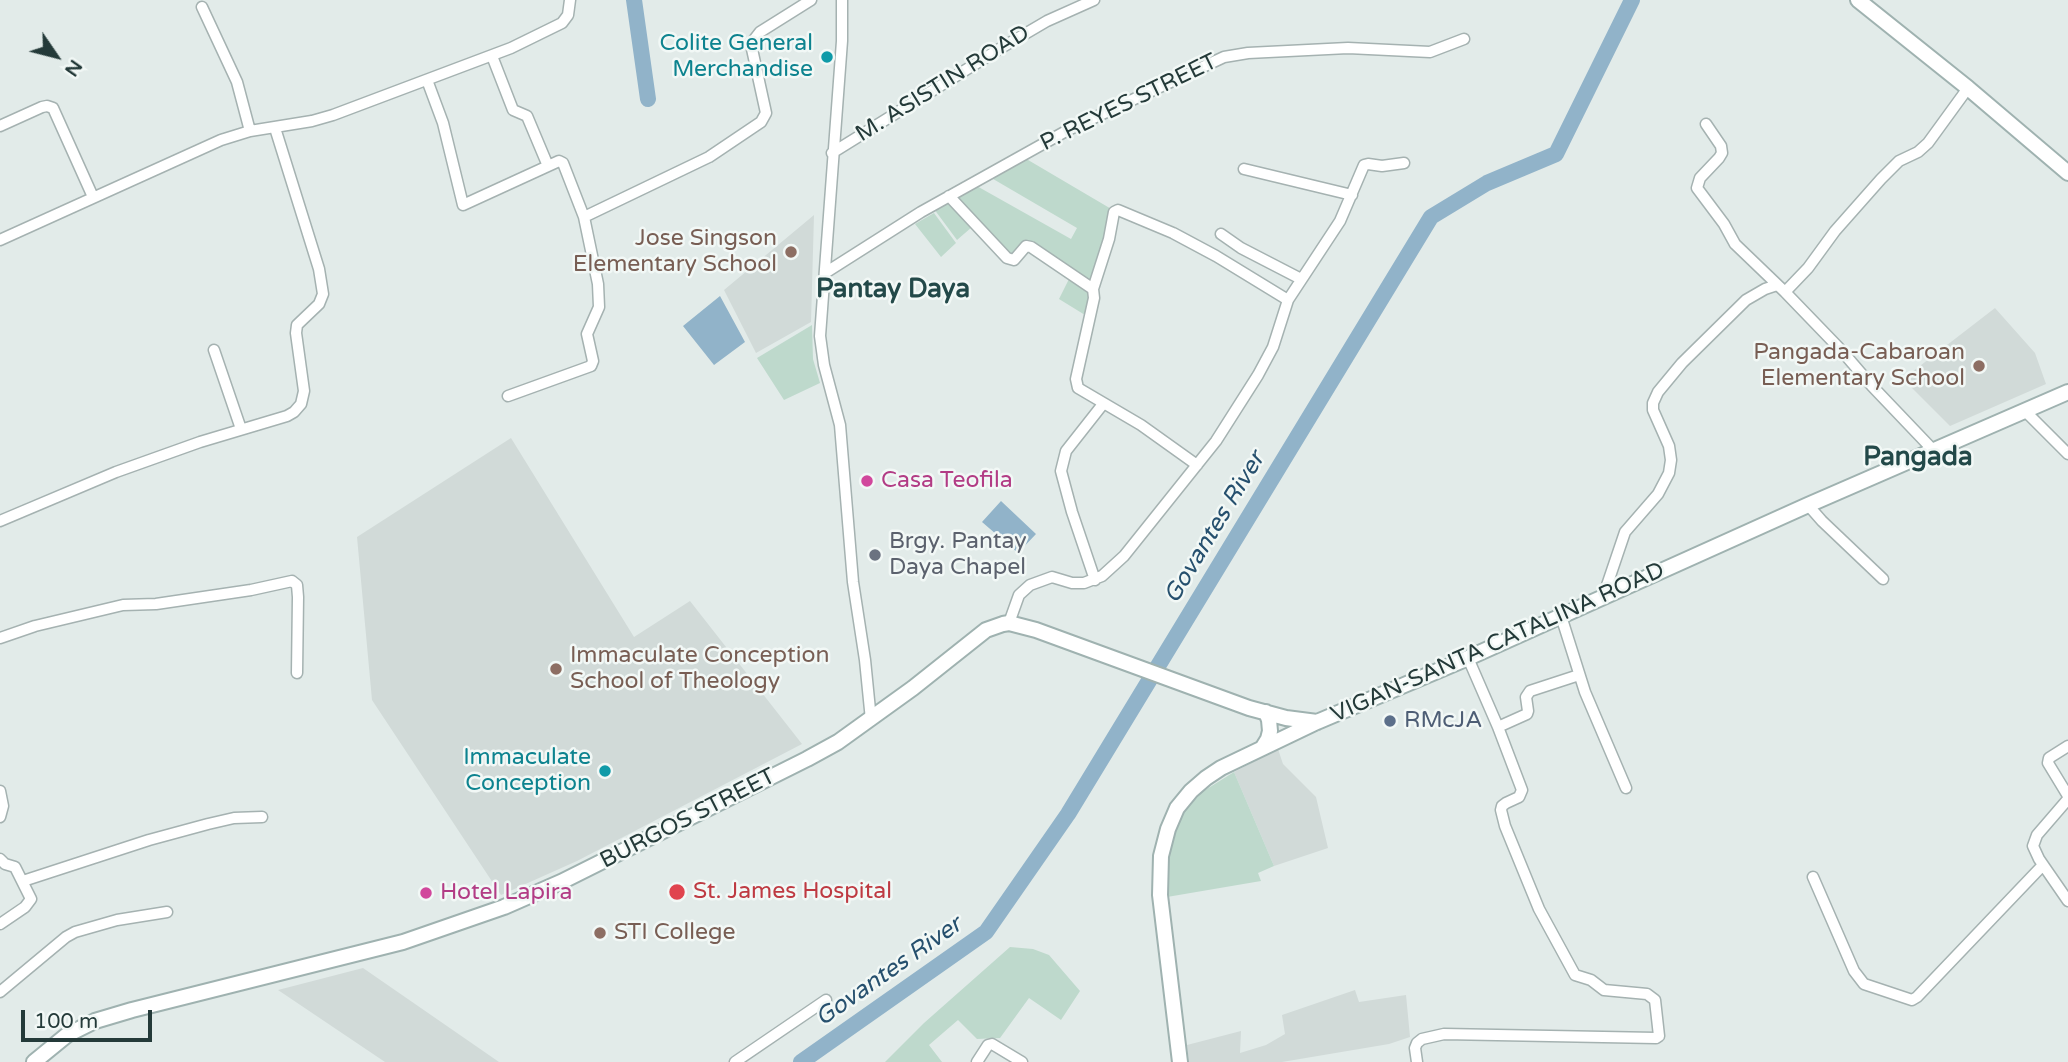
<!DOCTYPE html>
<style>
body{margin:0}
#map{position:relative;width:2068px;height:1062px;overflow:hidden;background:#e2ebe9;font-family:"Varela Round",sans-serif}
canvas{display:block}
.north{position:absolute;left:21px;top:21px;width:70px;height:70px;-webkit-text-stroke:5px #f2f8f6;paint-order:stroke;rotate:125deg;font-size:19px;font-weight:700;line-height:28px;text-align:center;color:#243a39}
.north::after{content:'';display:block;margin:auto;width:24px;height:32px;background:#243a39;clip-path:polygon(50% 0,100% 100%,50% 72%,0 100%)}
.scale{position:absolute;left:21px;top:1010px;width:131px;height:32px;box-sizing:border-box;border:4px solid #243a39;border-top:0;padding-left:9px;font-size:21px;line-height:24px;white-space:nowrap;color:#243a39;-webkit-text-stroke:5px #f2f8f6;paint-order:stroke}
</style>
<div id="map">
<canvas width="2068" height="1062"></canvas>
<div class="north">N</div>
<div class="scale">100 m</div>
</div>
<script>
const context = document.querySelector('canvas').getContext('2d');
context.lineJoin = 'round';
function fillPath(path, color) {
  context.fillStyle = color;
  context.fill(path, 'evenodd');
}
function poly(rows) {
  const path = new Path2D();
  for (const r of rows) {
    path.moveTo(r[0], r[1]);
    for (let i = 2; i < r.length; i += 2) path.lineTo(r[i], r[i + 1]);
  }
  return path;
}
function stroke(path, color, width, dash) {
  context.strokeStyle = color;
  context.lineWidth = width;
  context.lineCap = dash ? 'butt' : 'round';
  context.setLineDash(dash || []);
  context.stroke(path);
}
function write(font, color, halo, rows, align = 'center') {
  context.font = font + ' "Varela Round",sans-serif';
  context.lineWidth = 5;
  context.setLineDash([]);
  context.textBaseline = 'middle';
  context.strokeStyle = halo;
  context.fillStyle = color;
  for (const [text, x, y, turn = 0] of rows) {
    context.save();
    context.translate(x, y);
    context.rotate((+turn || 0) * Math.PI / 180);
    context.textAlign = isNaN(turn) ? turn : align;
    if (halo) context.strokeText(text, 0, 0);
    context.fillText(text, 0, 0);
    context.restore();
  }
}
fillPath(poly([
 [814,215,811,322,756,353,724,290],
 [1995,308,2035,353,2046,384,1950,426,1903,379],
 [511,438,634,637,690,601,802,744,577,861,501,895,372,700,357,537],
 [1278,749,1283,764,1316,797,1328,848,1274,866,1234,772],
 [363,968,499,1062,385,1062,278,990],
 [1355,990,1359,1002,1406,995,1410,1037,1389,1044,1282,1062,1189,1062,1187,1045,1241,1031,1240,1053,1266,1045,1285,1034,1282,1015]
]), '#d1dad8');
fillPath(poly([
 [1023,157,1113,210,1090,282,1026,241,1014,255,1011,255,1005,252,956,196,975,185,1071,239,1077,228,988,176],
 [947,204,952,206,972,227,957,240,934,209],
 [934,213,956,243,941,257,915,224],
 [1069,279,1074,279,1090,291,1085,315,1059,299],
 [812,325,813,359,820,383,784,400,757,358],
 [1234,772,1274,866,1258,873,1261,881,1167,897,1166,861,1178,819,1202,792],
 [1010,947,1033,949,1049,955,1080,991,1061,1020,1029,998,1000,1038,977,1039,958,1020,929,1045,942,1062,885,1062,924,1023]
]), '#bed9cc');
fillPath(poly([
 [720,296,745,342,714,365,683,326],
 [1001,501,1036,534,1018,553,982,522]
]), '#91b3c9');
stroke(poly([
 [634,0,648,99],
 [801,1062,986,932,1068,814,1431,217,1487,183,1556,154,1632,0]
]), '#91b3c9', 16);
const street = poly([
 [842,0,842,41,820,336,824,365,840,425,853,582,865,660,871,720],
 [202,7,237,82,250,131],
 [492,56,513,110,527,116,548,166],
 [427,80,443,123,463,205,559,161,563,163,584,217,598,284,599,307,587,334,593,361,591,366,508,396],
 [1706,124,1721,146,1722,153,1719,158,1700,178,1697,188,1724,224,1735,244,1785,292,1841,350,1872,386,1934,451],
 [0,126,42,107,47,106,53,108,93,197],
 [832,153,1001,48,1047,21,1094,0],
 [1244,169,1352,195],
 [949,196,1007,258,1014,260,1026,246,1031,247,1093,289,1094,298,1076,379,1078,388,1141,425,1197,465],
 [584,217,709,157,761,122,766,113,752,49,753,41,760,32,811,0],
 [1221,234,1241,248,1301,279],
 [0,240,221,140,250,131,312,121,333,115,511,48,562,23,568,15,570,0],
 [825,273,921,212,1068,130,1224,57,1248,53,1348,48,1430,52,1464,39],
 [1093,289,1109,239,1114,212,1118,210,1173,233,1216,256,1288,300],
 [1785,292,1808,268,1835,231,1881,179,1899,161,1918,152,1928,143,1968,88],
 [214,350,241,429],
 [2024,410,2068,454],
 [1808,505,1822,521,1883,579],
 [0,521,116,472,200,442,287,416,294,412,301,404,304,391,296,333,297,325,319,304,323,294,319,269,275,128],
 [1095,580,1072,512,1061,471,1066,451,1103,404],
 [1603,597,1625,532,1658,494,1669,473,1671,460,1669,446,1653,410,1653,403,1658,392,1682,363,1746,300,1765,289,1777,285],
 [1561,616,1585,692,1626,788],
 [1009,623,1019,595,1030,585,1052,577,1072,583,1084,583,1102,576,1124,556,1216,441,1258,375,1273,347,1288,300,1340,221,1364,165,1368,164,1382,166,1404,163],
 [0,638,35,626,123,605,156,604,251,590,292,581,297,585,298,597,297,673],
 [1498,727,1527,714,1528,711,1526,697,1530,691,1579,675],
 [2068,746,2049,758,2048,763,2068,796],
 [0,791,3,806,0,817],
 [2068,799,2037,835,2033,846,2039,859,2068,901],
 [0,859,5,864,15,867,31,899,25,907,0,924],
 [1813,877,1854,971,1864,984,1912,1000,1917,997,2043,865],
 [23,881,149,840,208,824,234,818,262,817],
 [0,992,66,937,75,932,117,920,167,912],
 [735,1062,826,1000],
 [977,1062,988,1045,992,1044,1022,1062],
 [1417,1062,1415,1048,1417,1043,1422,1039,1444,1034,1656,1038,1659,1036,1655,1000,1647,994,1604,990,1591,980,1575,975,1539,909,1505,826,1501,810,1502,806,1506,803,1519,797,1522,790,1498,727,1468,658]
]);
const secondary = poly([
 [1858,0,1968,88,2068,173],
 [1263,747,1268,739,1270,731,1269,720,1266,712],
 [34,1062,67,1035,95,1021,132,1010,403,942,504,907,561,882,807,759,838,742,913,688,986,630,1003,624,1009,623,1036,630,1249,708,1286,718,1317,722],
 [1180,1062,1160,895,1161,856,1168,829,1177,808,1191,791,1206,778,1221,768,1317,722,1468,658,1808,505,2068,392]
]);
stroke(street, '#a5b2b1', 13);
stroke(secondary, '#9fb2b0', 18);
stroke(street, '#fff', 10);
stroke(secondary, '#fff', 14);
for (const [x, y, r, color] of [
 [827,57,7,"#0f9aa8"],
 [791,252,7,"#8d6e63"],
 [1979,366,7,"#8d6e63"],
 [867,481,7,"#d1479c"],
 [875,555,7,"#6b7280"],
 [556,669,7,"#8d6e63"],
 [1390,721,7,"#5c6f8a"],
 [605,771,7,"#0f9aa8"],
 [677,892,9,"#e0444e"],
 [426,893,7,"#d1479c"],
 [600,933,7,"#8d6e63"]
]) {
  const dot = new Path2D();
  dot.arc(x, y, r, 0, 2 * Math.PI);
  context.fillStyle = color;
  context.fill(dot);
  stroke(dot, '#f2f8f6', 2.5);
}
write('23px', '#0d838f', '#f2f8f6', [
 ["Colite General",813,44],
 ["Merchandise",813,70],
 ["Immaculate",591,758],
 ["Conception",591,784]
], 'right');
write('23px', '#243a39', '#f2f8f6', [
 ["M. ASISTIN ROAD",943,84,-32],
 ["P. REYES STREET",1129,103,-26],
 ["VIGAN-SANTA CATALINA ROAD",1498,643,-24],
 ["BURGOS STREET",688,819,-27]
]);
write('23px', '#785e54', '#f2f8f6', [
 ["Jose Singson",777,239],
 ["Elementary School",777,265],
 ["Pangada-Cabaroan",1965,353],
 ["Elementary School",1965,379],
 ["Immaculate Conception",570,656,"left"],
 ["School of Theology",570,682,"left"],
 ["STI College",614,933,"left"]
], 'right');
write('23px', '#b23c85', '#f2f8f6', [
 ["Casa Teofila",881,481],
 ["Hotel Lapira",440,893]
], 'left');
write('23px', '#5b616d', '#f2f8f6', [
 ["Brgy. Pantay",889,542],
 ["Daya Chapel",889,568]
], 'left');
write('23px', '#4e5e75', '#f2f8f6', [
 ["RMcJA",1404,721]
], 'left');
write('23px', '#be3a42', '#f2f8f6', [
 ["St. James Hospital",693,892]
], 'left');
write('italic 24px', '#26506e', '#f2f8f6', [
 ["Govantes River",1215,528,-59],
 ["Govantes River",889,972,-35]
]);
write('bold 26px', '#234949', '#f2f8f6', [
 ["Pantay Daya",893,290],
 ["Pangada",1918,458]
]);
</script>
